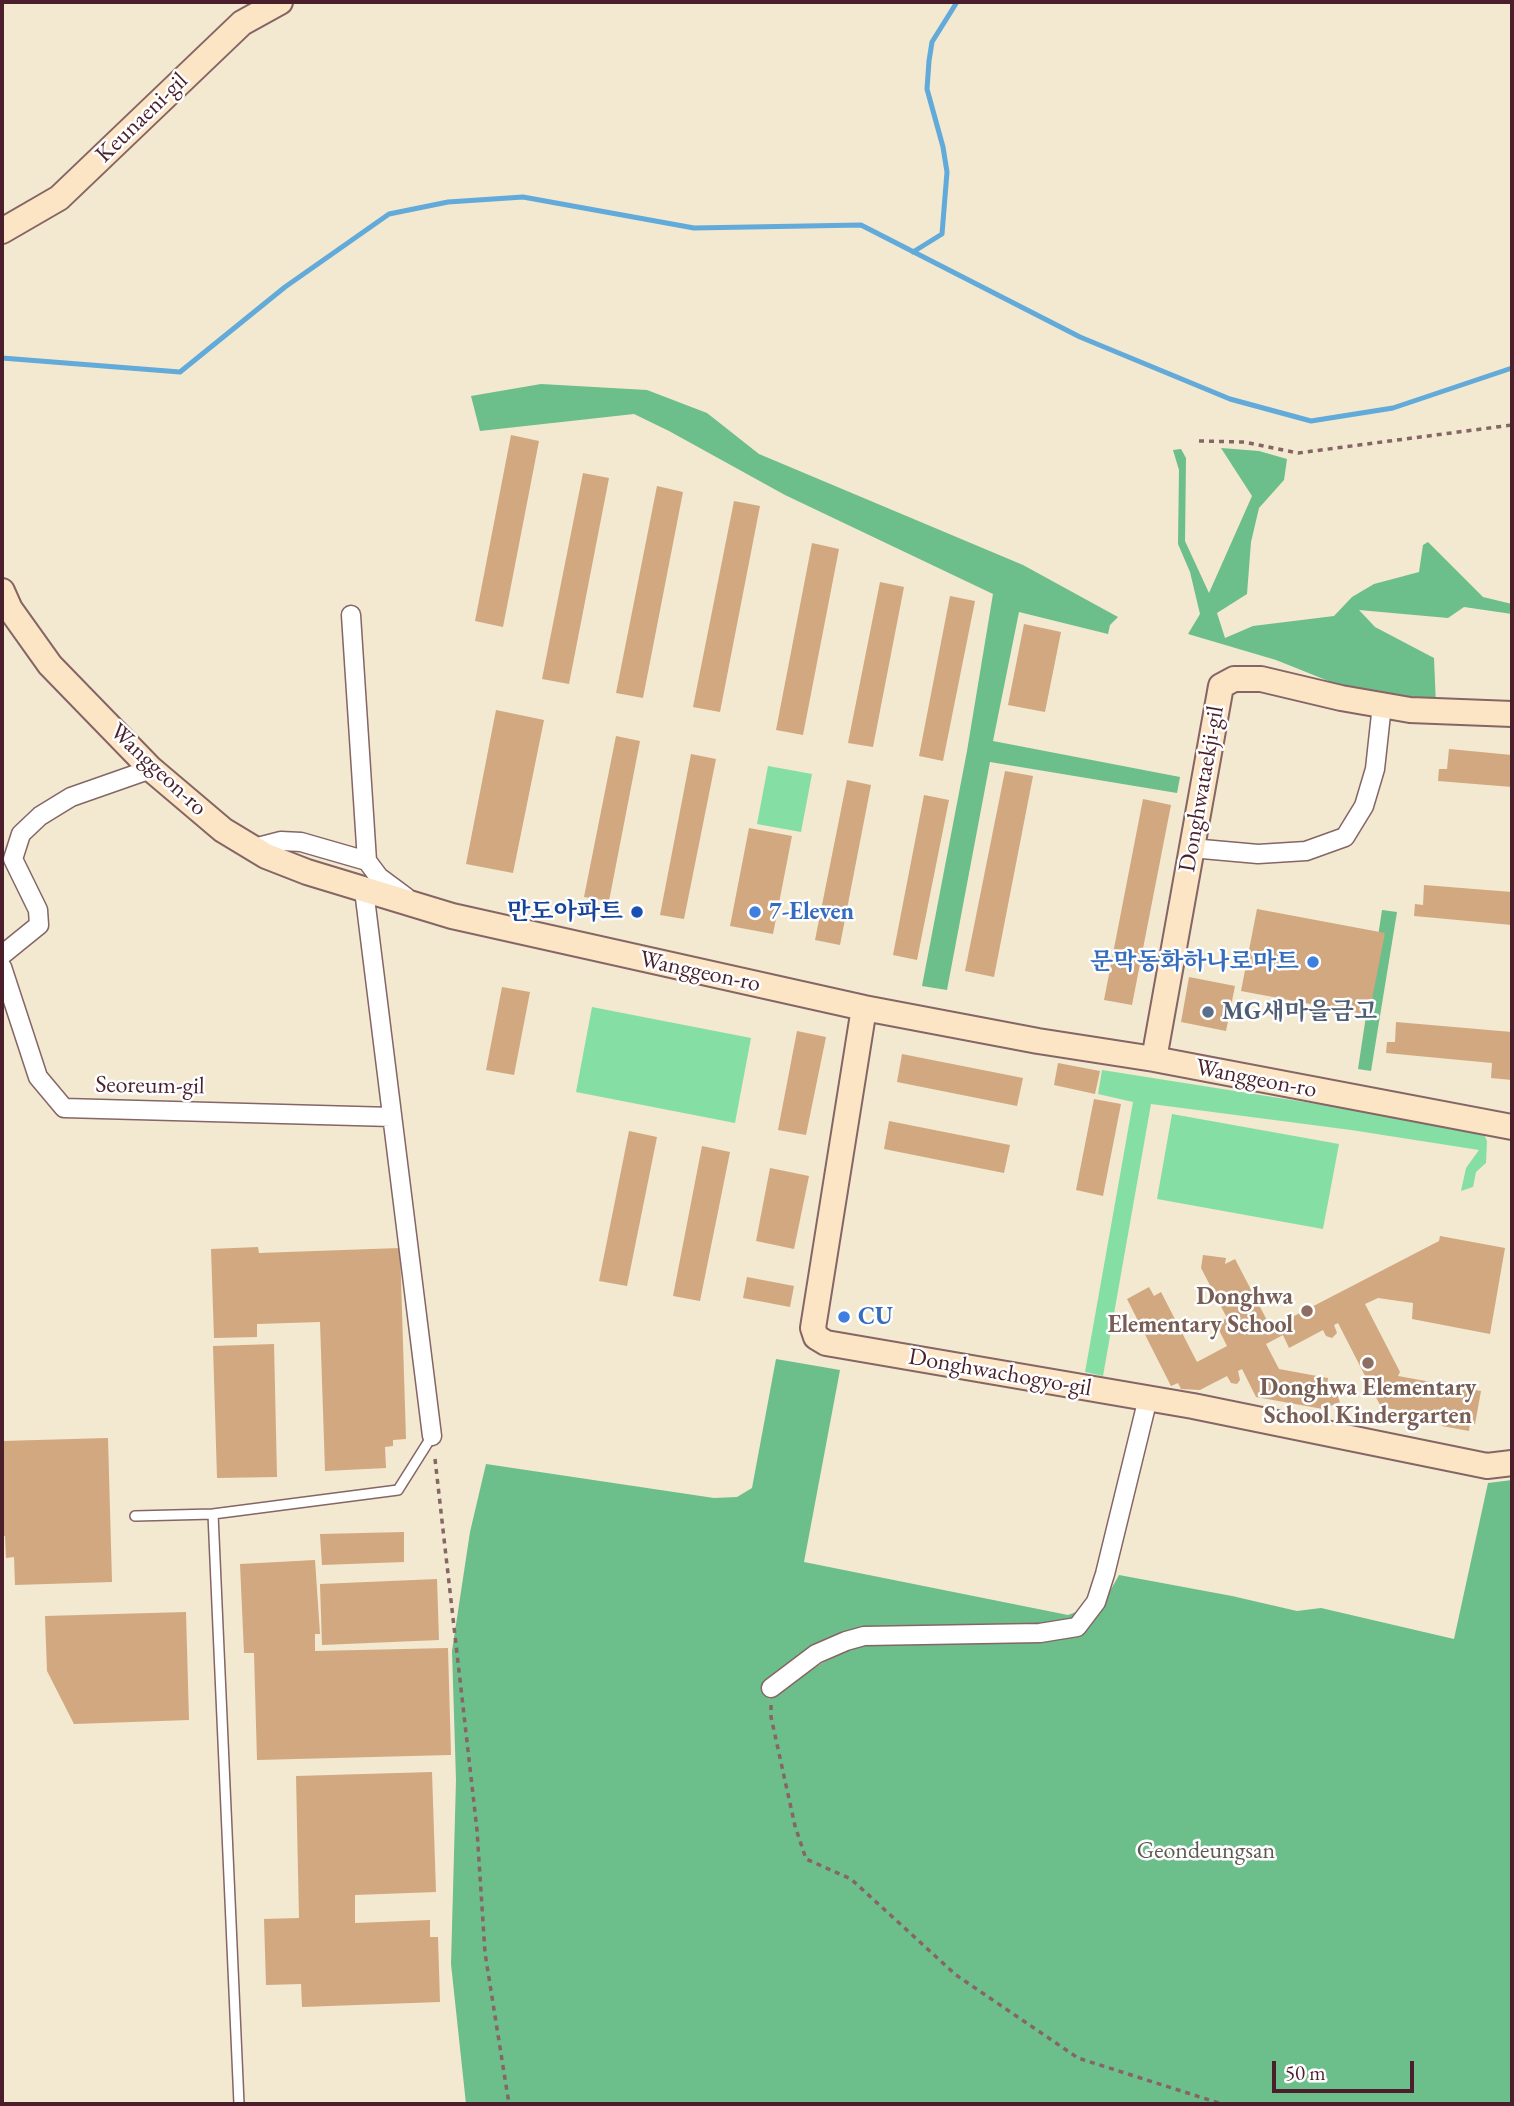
<!DOCTYPE html>
<meta charset="utf-8">
<style>
body{margin:0}
#map{position:relative;width:1514px;height:2106px;overflow:hidden;background:#f3e8d0;font-family:"EB Garamond",serif}
canvas{display:block}
.frame{position:absolute;inset:0;border:4px solid #4a1f2b;pointer-events:none}
.scale{position:absolute;left:1272px;top:2061px;width:142px;height:32px;box-sizing:border-box;border:4px solid #4a1f2b;border-top:0;padding-left:9px;font-size:21px;line-height:24px;white-space:nowrap;color:#4a1f2b;-webkit-text-stroke:5px #fff;paint-order:stroke}
</style>
<div id="map">
<canvas width="1514" height="2106"></canvas>
<div class="frame"></div>
<div class="scale">50 m</div>
</div>
<script>
const context = document.querySelector('canvas').getContext('2d');
context.lineJoin = 'round';
function fillPath(path, color) {
  context.fillStyle = color;
  context.fill(path, 'evenodd');
}
function poly(rows) {
  const path = new Path2D();
  for (const r of rows) {
    path.moveTo(r[0], r[1]);
    for (let i = 2; i < r.length; i += 2) path.lineTo(r[i], r[i + 1]);
  }
  return path;
}
function stroke(path, color, width, dash) {
  context.strokeStyle = color;
  context.lineWidth = width;
  context.lineCap = dash ? 'butt' : 'round';
  context.setLineDash(dash || []);
  context.stroke(path);
}
function write(font, color, halo, rows, align = 'center') {
  context.font = font + ' "EB Garamond","Noto Serif KR",serif';
  context.lineWidth = 5;
  context.setLineDash([]);
  context.textBaseline = 'middle';
  context.strokeStyle = halo;
  context.fillStyle = color;
  for (const [text, x, y, turn = 0] of rows) {
    context.save();
    context.translate(x, y);
    context.rotate((+turn || 0) * Math.PI / 180);
    context.textAlign = isNaN(turn) ? turn : align;
    if (halo) context.strokeText(text, 0, 0);
    context.fillText(text, 0, 0);
    context.restore();
  }
}
fillPath(poly([
 [768,766,812,774,801,832,757,824],
 [592,1007,751,1038,735,1123,576,1092],
 [1102,1070,1482,1130,1487,1141,1486,1163,1476,1172,1473,1187,1461,1191,1466,1168,1479,1150,1351,1130,1151,1104,1103,1376,1085,1372,1133,1102,1098,1094],
 [1172,1114,1339,1144,1323,1229,1157,1199]
]), '#85dfa5');
fillPath(poly([
 [541,384,647,390,707,413,759,454,1023,565,1118,617,1110,625,1108,634,1019,612,993,741,1180,777,1177,793,990,762,947,990,922,986,967,751,993,594,785,495,669,431,634,414,480,431,471,396],
 [1221,448,1259,451,1287,459,1284,480,1259,508,1251,542,1247,594,1217,613,1225,638,1253,626,1334,616,1352,597,1374,584,1419,572,1423,545,1428,542,1483,597,1512,604,1512,614,1464,607,1448,618,1359,610,1375,627,1434,658,1436,706,1389,698,1336,684,1276,660,1188,634,1200,614,1190,572,1178,544,1179,470,1173,450,1181,449,1186,458,1185,541,1209,593,1252,496],
 [1382,910,1397,912,1371,1071,1358,1069],
 [776,1359,840,1370,804,1562,1068,1615,1087,1608,1073,1622,1049,1625,920,1626,845,1631,813,1649,765,1689,769,1699,822,1663,859,1645,896,1641,1084,1629,1092,1623,1119,1575,1232,1596,1297,1611,1321,1608,1454,1639,1488,1483,1512,1480,1512,2104,466,2104,451,1964,456,1780,452,1651,470,1532,486,1464,714,1498,737,1497,752,1488]
]), '#6cbe8a');
stroke(poly([
 [913,252,942,234,947,172,943,147,927,89,929,61,932,42,957,2],
 [2,358,180,372,285,287,389,214,448,202,523,197,694,228,861,225,1080,337,1230,399,1311,421,1393,408,1512,368]
]), '#61aad9', 5);
fillPath(poly([
 [511,435,539,441,503,627,475,621],
 [583,473,609,478,569,684,542,679],
 [657,486,683,492,643,698,616,693],
 [734,501,760,506,720,712,693,707],
 [812,543,839,549,803,735,776,730],
 [880,582,904,587,873,747,848,743],
 [950,596,975,601,943,761,919,756],
 [1024,624,1061,632,1045,712,1008,705],
 [496,710,544,720,513,873,466,864],
 [616,736,640,741,609,901,584,897],
 [1449,749,1512,755,1512,787,1438,781,1439,769,1447,769],
 [691,754,716,759,684,919,660,915],
 [1005,771,1033,776,994,977,965,971],
 [847,780,871,785,840,945,815,940],
 [924,795,949,800,917,960,893,955],
 [1143,799,1171,805,1132,1005,1104,1000],
 [749,828,792,836,773,934,730,926],
 [1424,885,1512,892,1512,925,1414,916,1415,904,1423,905],
 [1257,909,1385,933,1369,1015,1241,991],
 [1189,977,1235,986,1226,1031,1181,1022],
 [502,987,530,992,514,1075,486,1070],
 [1396,1022,1512,1032,1512,1080,1491,1078,1492,1063,1386,1053,1387,1042,1395,1042],
 [797,1031,826,1037,806,1135,778,1130],
 [902,1054,1023,1078,1017,1106,897,1082],
 [1058,1063,1100,1071,1095,1094,1054,1085],
 [1094,1099,1121,1104,1103,1196,1076,1190],
 [889,1121,1010,1145,1004,1173,884,1149],
 [629,1131,657,1137,627,1286,599,1281],
 [702,1146,730,1152,700,1301,673,1296],
 [770,1168,809,1176,794,1249,756,1241],
 [1440,1236,1505,1248,1490,1334,1412,1319,1413,1303,1378,1298,1365,1304,1400,1372,1398,1376,1481,1391,1475,1424,1470,1423,1469,1431,1442,1426,1443,1418,1381,1407,1338,1323,1334,1325,1337,1333,1332,1338,1326,1336,1323,1330,1289,1348,1283,1335,1266,1344,1279,1369,1328,1378,1327,1386,1334,1387,1340,1402,1323,1409,1256,1397,1242,1369,1238,1371,1240,1380,1237,1384,1231,1383,1227,1376,1200,1390,1181,1389,1178,1383,1171,1386,1127,1299,1149,1287,1154,1296,1161,1292,1197,1362,1227,1346,1216,1324,1227,1318,1201,1268,1203,1255,1226,1258,1225,1264,1235,1259,1271,1328,1439,1241],
 [258,1247,259,1253,400,1248,406,1439,393,1440,393,1446,385,1447,386,1468,325,1471,320,1322,257,1324,257,1337,214,1338,211,1249],
 [747,1277,794,1286,790,1307,743,1298],
 [274,1344,277,1477,217,1478,213,1346],
 [108,1438,112,1582,15,1585,14,1557,6,1558,5,1536,2,1536,2,1441],
 [404,1532,404,1562,322,1565,320,1534],
 [315,1560,320,1634,315,1634,315,1651,448,1648,451,1755,257,1760,254,1653,244,1653,240,1564],
 [437,1579,439,1640,322,1645,320,1584],
 [186,1612,189,1720,74,1724,47,1671,45,1616],
 [432,1772,436,1892,355,1895,355,1923,430,1920,430,1937,438,1937,440,2002,302,2007,301,1984,266,1985,264,1919,299,1918,296,1776]
]), '#d1a880');
const lane = poly([
 [135,1516,213,1514],
 [239,2104,213,1514,398,1490,432,1436]
]);
const street = poly([
 [351,615,367,861,379,877,406,897],
 [254,848,281,841,301,842,367,861],
 [1191,848,1258,854,1306,851,1345,837,1364,806,1375,769,1382,705],
 [364,890,432,1436],
 [2,955,39,925,38,910,13,859,21,834,40,816,71,797,151,769],
 [2,967,38,1077,64,1108,392,1117],
 [771,1688,816,1654,846,1641,864,1636,1040,1633,1077,1627,1096,1602,1105,1574,1148,1398]
]);
const secondary = poly([
 [2,231,59,198,242,23,280,2],
 [2,591,10,609,50,665,151,769,223,830,266,856,307,872,452,916,864,1008,1038,1041,1154,1059,1512,1127],
 [864,1008,813,1328,816,1337,826,1343,1193,1406,1487,1466,1512,1463],
 [1154,1059,1221,686,1234,679,1261,679,1341,698,1410,710,1512,714]
]);
stroke(lane, '#856565', 12);
stroke(street, '#856565', 21);
stroke(secondary, '#856565', 28);
stroke(poly([
 [1199,441,1244,442,1298,453,1512,425],
 [435,1459,477,1830,485,1953,509,2104],
 [771,1705,771,1717,795,1826,806,1859,851,1879,956,1975,1078,2058,1222,2104]
]), '#856565', 3.5, [5, 5]);
stroke(lane, '#fff', 9);
stroke(street, '#fff', 18);
stroke(secondary, '#fce5c4', 24);
for (const [x, y, r, color] of [
 [637,912,7,"#1a4fb4"],
 [755,912,7,"#3f7fe0"],
 [1313,962,7,"#3f7fe0"],
 [1208,1012,7,"#5c6f8a"],
 [1307,1311,7,"#8d6e63"],
 [844,1317,7,"#3f7fe0"],
 [1368,1363,7,"#8d6e63"]
]) {
  const dot = new Path2D();
  dot.arc(x, y, r, 0, 2 * Math.PI);
  context.fillStyle = color;
  context.fill(dot);
  stroke(dot, '#fff', 2.5);
}
write('24px', '#4a1f2b', '#fff', [
 ["Keunaeni-gil",142,118,-44],
 ["Wanggeon-ro",158,770,43],
 ["Donghwataekji-gil",1202,789,-80],
 ["Wanggeon-ro",700,972,12],
 ["Wanggeon-ro",1256,1079,11],
 ["Seoreum-gil",150,1086,1],
 ["Donghwachogyo-gil",1000,1373,10]
]);
write('bold 24px', '#164399', '#fff', [
 ["만도아파트",623,912]
], 'right');
write('bold 24px', '#366cbe', '#fff', [
 ["7-Eleven",769,912],
 ["문막동화하나로마트",1299,962,"right"],
 ["CU",858,1317]
], 'left');
write('bold 24px', '#4e5e75', '#fff', [
 ["MG새마을금고",1222,1012]
], 'left');
write('bold 24px', '#785e54', '#fff', [
 ["Donghwa",1293,1297],
 ["Elementary School",1293,1325],
 ["Donghwa Elementary",1368,1388,"center"],
 ["School Kindergarten",1368,1416,"center"]
], 'right');
write('24px', '#5c5950', '#fff', [
 ["Geondeungsan",1206,1851]
]);
</script>
